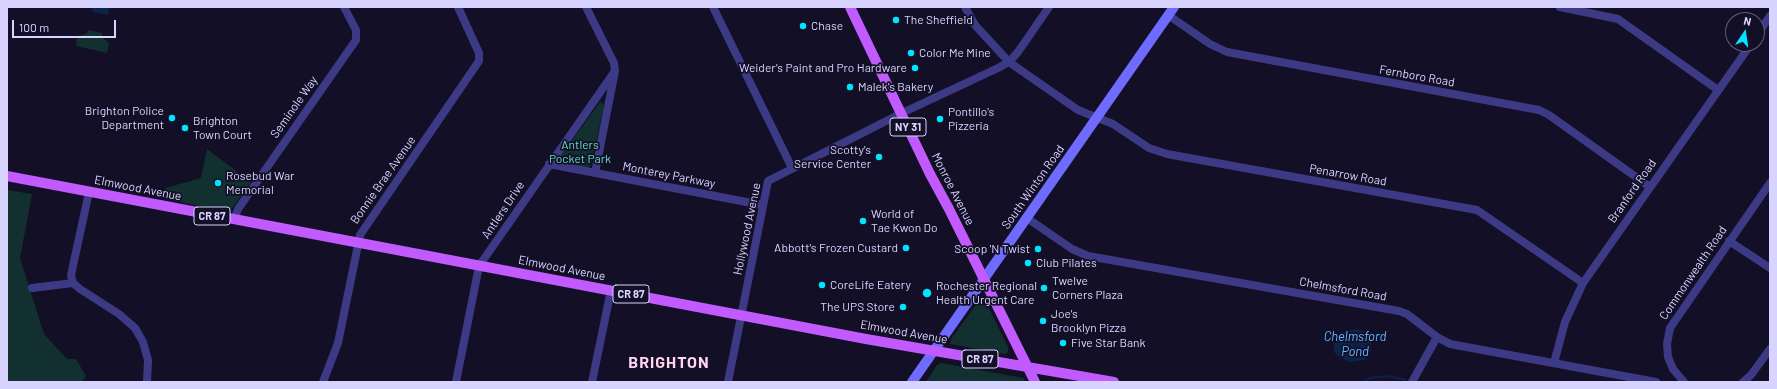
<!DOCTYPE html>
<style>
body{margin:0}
#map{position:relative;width:1777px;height:389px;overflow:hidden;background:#130f26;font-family:Barlow,sans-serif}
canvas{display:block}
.frame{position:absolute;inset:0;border:8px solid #d9d4ff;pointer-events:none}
.north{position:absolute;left:1725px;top:12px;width:40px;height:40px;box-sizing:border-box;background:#130f26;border:1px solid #625e7d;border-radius:50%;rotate:13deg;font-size:11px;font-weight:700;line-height:16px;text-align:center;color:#d9d4ff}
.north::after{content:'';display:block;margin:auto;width:14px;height:18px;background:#00e5ff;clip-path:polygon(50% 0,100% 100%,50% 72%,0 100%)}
.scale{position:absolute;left:12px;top:20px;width:104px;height:18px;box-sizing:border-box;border:2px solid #d9d4ff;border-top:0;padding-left:5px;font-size:12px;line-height:14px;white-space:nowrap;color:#d9d4ff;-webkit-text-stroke:3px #130f26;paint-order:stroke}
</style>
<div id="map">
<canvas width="1777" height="389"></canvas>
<div class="frame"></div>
<div class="north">N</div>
<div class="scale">100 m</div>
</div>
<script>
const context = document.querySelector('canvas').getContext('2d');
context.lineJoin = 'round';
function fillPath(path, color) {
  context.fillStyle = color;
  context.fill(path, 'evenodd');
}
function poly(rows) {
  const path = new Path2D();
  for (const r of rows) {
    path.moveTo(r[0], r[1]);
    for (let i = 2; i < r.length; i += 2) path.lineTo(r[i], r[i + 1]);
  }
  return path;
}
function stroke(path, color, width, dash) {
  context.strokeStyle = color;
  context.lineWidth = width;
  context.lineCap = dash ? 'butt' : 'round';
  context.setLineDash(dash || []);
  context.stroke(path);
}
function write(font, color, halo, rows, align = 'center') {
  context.font = font + ' Barlow,sans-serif';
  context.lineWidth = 3.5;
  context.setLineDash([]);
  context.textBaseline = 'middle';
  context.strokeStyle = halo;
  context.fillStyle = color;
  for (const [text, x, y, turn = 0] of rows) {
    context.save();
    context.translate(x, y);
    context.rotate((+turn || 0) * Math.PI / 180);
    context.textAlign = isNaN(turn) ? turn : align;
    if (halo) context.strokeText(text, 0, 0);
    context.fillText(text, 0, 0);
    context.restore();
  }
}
fillPath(poly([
 [88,30,102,33,102,37,109,43,107,53,76,46,77,37,87,33],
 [600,102,603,103,604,106,591,165,589,168,564,163,561,161,561,156],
 [207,149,251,182,234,206,230,210,225,211,170,200,166,194,165,188,201,178],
 [7,190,32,194,20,258,44,334,67,359,76,359,86,376,82,382,7,382],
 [980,299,985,300,1008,347,1008,352,1005,354,950,344,951,339],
 [941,363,1024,378,1025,382,926,382,937,365]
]), '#12302f');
fillPath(poly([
 [93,7,109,7,108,15,92,12],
 [1354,329,1364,331,1371,339,1371,351,1365,360,1350,362,1339,357,1334,352,1334,342,1339,333]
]), '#0c2248');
stroke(poly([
 [1363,382,1370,378,1387,376,1406,380]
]), '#0c2248', 2);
stroke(poly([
 [586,7,614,63,615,71,595,173],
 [713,7,792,168],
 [965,7,975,25,1009,62,1078,110,1113,124,1149,148,1167,154,1477,210,1583,283],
 [1560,7,1618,19,1718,90],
 [1168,15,1210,44,1227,52,1539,110,1549,115,1650,187],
 [1757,35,1770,16],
 [549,164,762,205],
 [1027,218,1072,249,1088,256,1399,311,1407,314,1437,337,1450,344,1656,382],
 [234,220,238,209,356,40,356,30,344,7],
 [1729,241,1770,268],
 [73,283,71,275,89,192],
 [32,288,73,283,80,289,119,314,135,328,143,342,148,360,147,382],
 [1554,363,1565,322,1583,283,1751,44],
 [323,382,338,343,360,235,479,61,479,53,458,7],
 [456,382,479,266,615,71],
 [592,382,611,290],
 [728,382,768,181,902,113,998,68,1009,62,1018,52,1049,7],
 [1412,382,1437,337],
 [1684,382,1673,369,1668,357,1667,344,1670,328,1770,183],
 [1743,382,1751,375,1770,349]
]), '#3d3a85', 8);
stroke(poly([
 [912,382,1174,7]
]), '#6f6bff', 10);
stroke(poly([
 [850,7,930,174,949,209,1035,382],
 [7,176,866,339,1114,382]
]), '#c25bff', 10);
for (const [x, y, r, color] of [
 [896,20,4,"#00e5ff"],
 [803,26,4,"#00e5ff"],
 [911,53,4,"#00e5ff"],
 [915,68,4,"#00e5ff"],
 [850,87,4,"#00e5ff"],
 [172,118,4,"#00e5ff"],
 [940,119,4,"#00e5ff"],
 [185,128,4,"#00e5ff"],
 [879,157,4,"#00e5ff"],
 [218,183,4,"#00e5ff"],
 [863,221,4,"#00e5ff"],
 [906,248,4,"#00e5ff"],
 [1038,249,4,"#00e5ff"],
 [1028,263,4,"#00e5ff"],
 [822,285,4,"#00e5ff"],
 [1044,288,4,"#00e5ff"],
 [927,293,5,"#00e5ff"],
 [903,307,4,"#00e5ff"],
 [1043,321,4,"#00e5ff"],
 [1063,343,4,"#00e5ff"]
]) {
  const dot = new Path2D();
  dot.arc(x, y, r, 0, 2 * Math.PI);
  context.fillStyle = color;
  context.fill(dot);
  stroke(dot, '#130f26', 1.5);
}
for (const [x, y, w] of [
 [908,127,36],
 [212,216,36],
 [631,294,36],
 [980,359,36]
]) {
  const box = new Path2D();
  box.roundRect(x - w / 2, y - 9, w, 18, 3);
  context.fillStyle = '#130f26';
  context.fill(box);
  stroke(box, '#d9d4ff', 1);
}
write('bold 11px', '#d9d4ff', null, [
 ["NY 31",908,127],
 ["CR 87",212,216],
 ["CR 87",631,294],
 ["CR 87",980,359]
]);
write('12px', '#d9d4ff', '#130f26', [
 ["The Sheffield",904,20],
 ["Chase",811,26],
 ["Color Me Mine",919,53],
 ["Weider's Paint and Pro Hardware",907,68,"right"],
 ["Malek's Bakery",858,87],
 ["Brighton Police",164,111,"right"],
 ["Department",164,125,"right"],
 ["Pontillo's",948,112],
 ["Pizzeria",948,126],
 ["Brighton",193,121],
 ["Town Court",193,135],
 ["Scotty's",871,150,"right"],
 ["Service Center",871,164,"right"],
 ["Rosebud War",226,176],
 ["Memorial",226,190],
 ["World of",871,214],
 ["Tae Kwon Do",871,228],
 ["Abbott's Frozen Custard",898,248,"right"],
 ["Scoop 'N Twist",1030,249,"right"],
 ["Club Pilates",1036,263],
 ["Twelve",1052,281],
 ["Corners Plaza",1052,295],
 ["CoreLife Eatery",830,285],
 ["Rochester Regional",936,286],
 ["Health Urgent Care",936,300],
 ["The UPS Store",895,307,"right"],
 ["Joe's",1051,314],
 ["Brooklyn Pizza",1051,328],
 ["Five Star Bank",1071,343]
], 'left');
write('12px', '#d9d4ff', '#130f26', [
 ["Fernboro Road",1417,76,10],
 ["Seminole Way",294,107,-55],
 ["Monterey Parkway",669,175,11],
 ["Penarrow Road",1348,175,10],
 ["Bonnie Brae Avenue",383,180,-55],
 ["South Winton Road",1033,187,-55],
 ["Elmwood Avenue",138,188,11],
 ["Monroe Avenue",953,189,63],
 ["Branford Road",1632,191,-55],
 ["Antlers Drive",503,210,-56],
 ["Hollywood Avenue",747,229,-78],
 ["Elmwood Avenue",562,268,11],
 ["Commonwealth Road",1693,273,-56],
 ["Chelmsford Road",1343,289,10],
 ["Elmwood Avenue",904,332,10]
]);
write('12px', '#5fe0c0', '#130f26', [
 ["Antlers",580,145],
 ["Pocket Park",580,159]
]);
write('italic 13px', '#62b6ff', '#130f26', [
 ["Chelmsford",1355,337],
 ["Pond",1355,352]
]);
context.letterSpacing = '1px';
write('bold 16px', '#ffd6f0', '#130f26', [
 ["BRIGHTON",669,363]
]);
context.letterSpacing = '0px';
</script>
